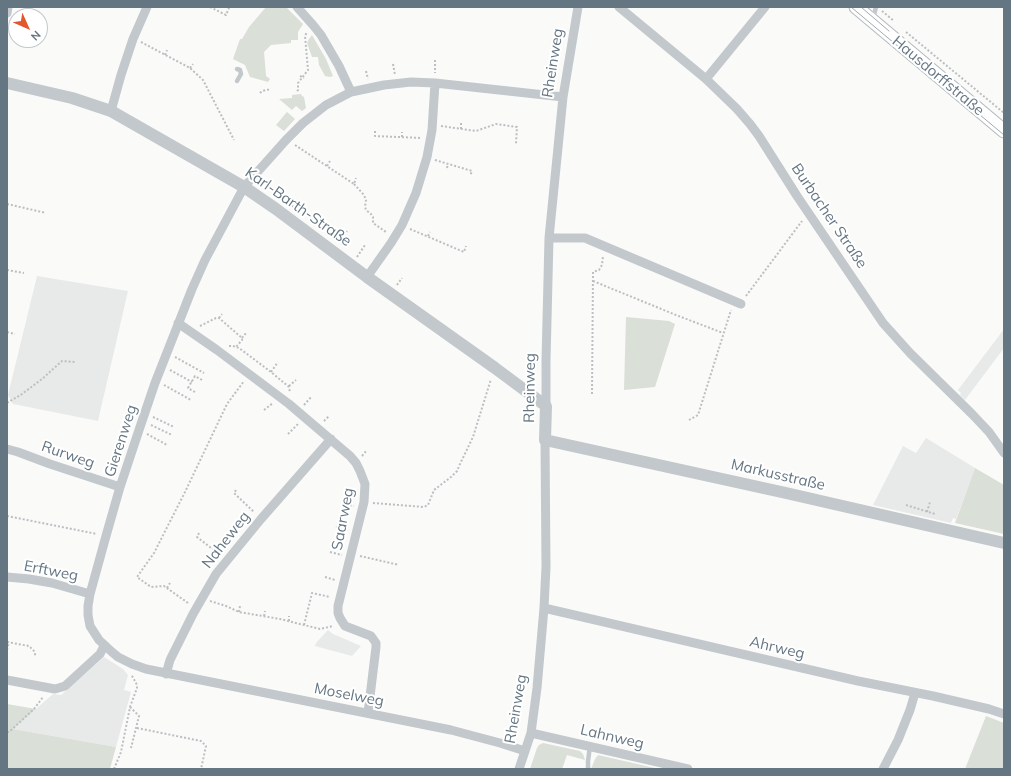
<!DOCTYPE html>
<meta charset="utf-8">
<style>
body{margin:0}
#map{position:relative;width:1011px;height:776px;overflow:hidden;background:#fafaf8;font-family:Mulish,sans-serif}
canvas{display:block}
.frame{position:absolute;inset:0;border:8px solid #657683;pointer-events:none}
.north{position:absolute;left:8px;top:8px;width:40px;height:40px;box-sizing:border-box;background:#fff;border:1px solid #c1c8cd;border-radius:50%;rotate:135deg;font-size:11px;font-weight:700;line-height:16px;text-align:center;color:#657683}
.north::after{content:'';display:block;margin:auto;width:14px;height:18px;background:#e4572e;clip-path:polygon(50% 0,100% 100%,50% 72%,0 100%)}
</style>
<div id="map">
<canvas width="1011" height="776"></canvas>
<div class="frame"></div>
<div class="north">N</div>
</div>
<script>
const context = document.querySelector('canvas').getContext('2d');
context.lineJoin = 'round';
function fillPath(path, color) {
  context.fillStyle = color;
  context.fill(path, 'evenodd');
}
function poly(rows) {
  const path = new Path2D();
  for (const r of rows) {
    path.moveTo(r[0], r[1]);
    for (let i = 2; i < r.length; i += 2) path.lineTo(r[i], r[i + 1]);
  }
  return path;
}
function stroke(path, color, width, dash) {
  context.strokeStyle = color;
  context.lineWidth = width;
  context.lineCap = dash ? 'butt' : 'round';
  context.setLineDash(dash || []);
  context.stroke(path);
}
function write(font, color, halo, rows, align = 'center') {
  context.font = font + ' Mulish,sans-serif';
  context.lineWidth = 4;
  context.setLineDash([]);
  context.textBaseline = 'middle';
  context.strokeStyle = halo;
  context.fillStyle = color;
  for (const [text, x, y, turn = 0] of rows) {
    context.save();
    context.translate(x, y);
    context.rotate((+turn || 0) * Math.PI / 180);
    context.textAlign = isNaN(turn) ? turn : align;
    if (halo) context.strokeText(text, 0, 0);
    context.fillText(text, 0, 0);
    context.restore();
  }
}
fillPath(poly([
 [37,276,128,291,98,421,13,404,8,395],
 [1004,329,1004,348,965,400,960,395,961,393,958,390],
 [926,438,975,468,956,519,953,518,951,523,873,505,903,446,916,453],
 [328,630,333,634,361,646,352,656,315,646,316,643],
 [104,657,123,669,128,675,124,690,131,692,116,747,13,729,53,694,61,695]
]), '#e8e9e9');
fillPath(poly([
 [266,7,286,7,303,24,298,32,298,40,291,40,291,43,271,45,264,52,266,76,270,79,268,82,250,77,245,65,233,59,240,39,242,39,249,27],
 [312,35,326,59,333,76,330,77,325,76,319,65,318,57,312,57,307,43,309,39],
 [301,94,302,96,304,97,306,108,302,111,296,106,292,110,279,99,292,98,292,95],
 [287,112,295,119,284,131,276,125],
 [626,317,669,321,675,324,655,387,624,390],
 [975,468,1004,485,1004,534,955,523],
 [7,704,36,709,13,729,116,747,110,769,7,769],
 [986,716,1004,723,1004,769,965,769],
 [543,743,580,751,583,754,585,760,567,755,562,769,530,769,537,748,539,745],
 [598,755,659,769,591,769,595,759]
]), '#dadfd7');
const secondary = poly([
 [856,7,1004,131]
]);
stroke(secondary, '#b3babf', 15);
stroke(poly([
 [210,7,226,15,229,8],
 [882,11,894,21],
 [906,32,1004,113],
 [141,42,190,68,203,80,234,140],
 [165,55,167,50],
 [435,60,435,73],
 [393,64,395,75],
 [190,68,193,64],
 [366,71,368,79],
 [300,76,304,78],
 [297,91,298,90,298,83,308,70,305,36,307,32],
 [260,93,262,91,271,89],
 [441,126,476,131,496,124,517,127,516,144],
 [461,129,461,122],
 [375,131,375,136,421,138],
 [402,137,402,132],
 [295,145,354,184,356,178],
 [435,160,472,171,470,176],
 [327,166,330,161],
 [447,168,448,164],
 [354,184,364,195,366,200,365,207,366,210,371,214,373,217,373,223,386,232],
 [7,204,46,213],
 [292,207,297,200],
 [315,225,321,218],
 [410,229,464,252,466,246],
 [428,236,430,232],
 [340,242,347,231],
 [357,257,365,245],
 [7,270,24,273],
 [593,281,676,315,723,333],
 [397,285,402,278],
 [746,296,802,221],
 [219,318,222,314],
 [200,326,216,318,219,318,242,338,242,340,236,347],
 [7,332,15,334],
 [242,338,246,333],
 [229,346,233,346,239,348,271,372,289,387,290,393],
 [175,357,204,373],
 [170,370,192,382],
 [271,372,278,362],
 [164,385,191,400],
 [289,386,296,380],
 [195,392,188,388,195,376,202,380],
 [592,394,593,272,599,270,602,265,603,256],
 [7,403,22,394,42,379,62,361,75,362],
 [304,405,312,396],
 [264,410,273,403],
 [153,417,174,427],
 [689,420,698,415,731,310],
 [324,421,329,416],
 [151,425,172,435],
 [147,434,167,445],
 [288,434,298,424],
 [362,456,367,450],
 [236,490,234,493,254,512],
 [342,503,354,506],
 [373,503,424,507,428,505,434,490,451,477,457,471,460,464,473,437,491,379],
 [906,505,935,514],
 [927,512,930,502],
 [7,516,97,534],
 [336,527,348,530],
 [199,533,197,537,220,555],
 [330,552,342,555],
 [360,556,399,565],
 [325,577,335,580],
 [167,588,170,583],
 [210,601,226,606,239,612,280,619,320,629,333,626],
 [188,603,164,586,151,587,137,577,154,553,185,492,227,404,244,381],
 [239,612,240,606],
 [264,616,265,611],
 [289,621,289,616],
 [304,625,312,593,330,597],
 [7,642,29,646,35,652,35,656],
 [7,650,9,642],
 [130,707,139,716,131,748],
 [137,728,201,741,206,746,201,769],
 [7,732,9,732,34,709,43,697],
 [114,769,121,752,130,707,137,688,137,685,131,674]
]), '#bbbfc2', 2, [2, 2]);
stroke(poly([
 [873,19,876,7],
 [237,81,241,74,240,70,237,69],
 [588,769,588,761,590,746]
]), '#c3c8cc', 4.5);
stroke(poly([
 [297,7,313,25,321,35,339,66,351,92],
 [619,7,706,79,737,109,750,124,759,136,797,196,883,323,910,353,972,414,989,432,1004,453],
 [7,13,8,7],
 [706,79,765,7],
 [111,111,121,75,133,39,147,7],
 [549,238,585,238,741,304],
 [367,277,391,243,402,225,416,193,427,157,432,130,435,83],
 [178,323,217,350,289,404,350,456,356,463,360,471,365,484,364,502,338,606,338,613,340,618,345,626,371,636,376,643,376,647,368,713],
 [546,406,546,361,549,238,563,97,578,7],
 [7,449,18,452,50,464,120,487],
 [7,577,29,579,52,583,90,594],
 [544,608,858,681,933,696,989,709,1004,714],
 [166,674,170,660,193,614,216,574,261,519,331,439],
 [7,680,55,689,65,686,100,654,104,646],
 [531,733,688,769],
 [525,751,500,743,451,730,146,669,132,664,118,657,112,652,99,640,90,626,88,615,88,606,90,594,106,536,120,487,139,430,155,383,192,289,205,260,244,187,286,140,303,123,326,105,351,92,384,85,411,82,435,83,563,97],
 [519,769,531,733,537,688,544,608,546,567,545,440],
 [883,769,898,740,910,710,915,693]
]), '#c3c8cc', 9);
stroke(poly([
 [7,83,72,98,111,111,244,187,276,209,367,277,495,368,546,406,545,440,786,493,1004,543]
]), '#c3c8cc', 12);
stroke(secondary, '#fff', 13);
stroke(poly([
 [851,7,1004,135],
 [861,7,889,31]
]), '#a2aab0', 1);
write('15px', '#657683', '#fff', [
 ["Rheinweg",553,63,-81],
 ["Hausdorffstraße",938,76,40],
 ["Karl-Barth-Straße",298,207,35],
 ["Burbacher Straße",829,216,56],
 ["Rheinweg",530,388,-89],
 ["Gierenweg",121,441,-72],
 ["Rurweg",68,455,19],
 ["Markusstraße",778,475,13],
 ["Saarweg",343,519,-79],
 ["Naheweg",226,540,-52],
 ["Erftweg",51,571,11],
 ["Ahrweg",777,648,13],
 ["Moselweg",349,695,11],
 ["Rheinweg",516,709,-80],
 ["Lahnweg",612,737,13]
]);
</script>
